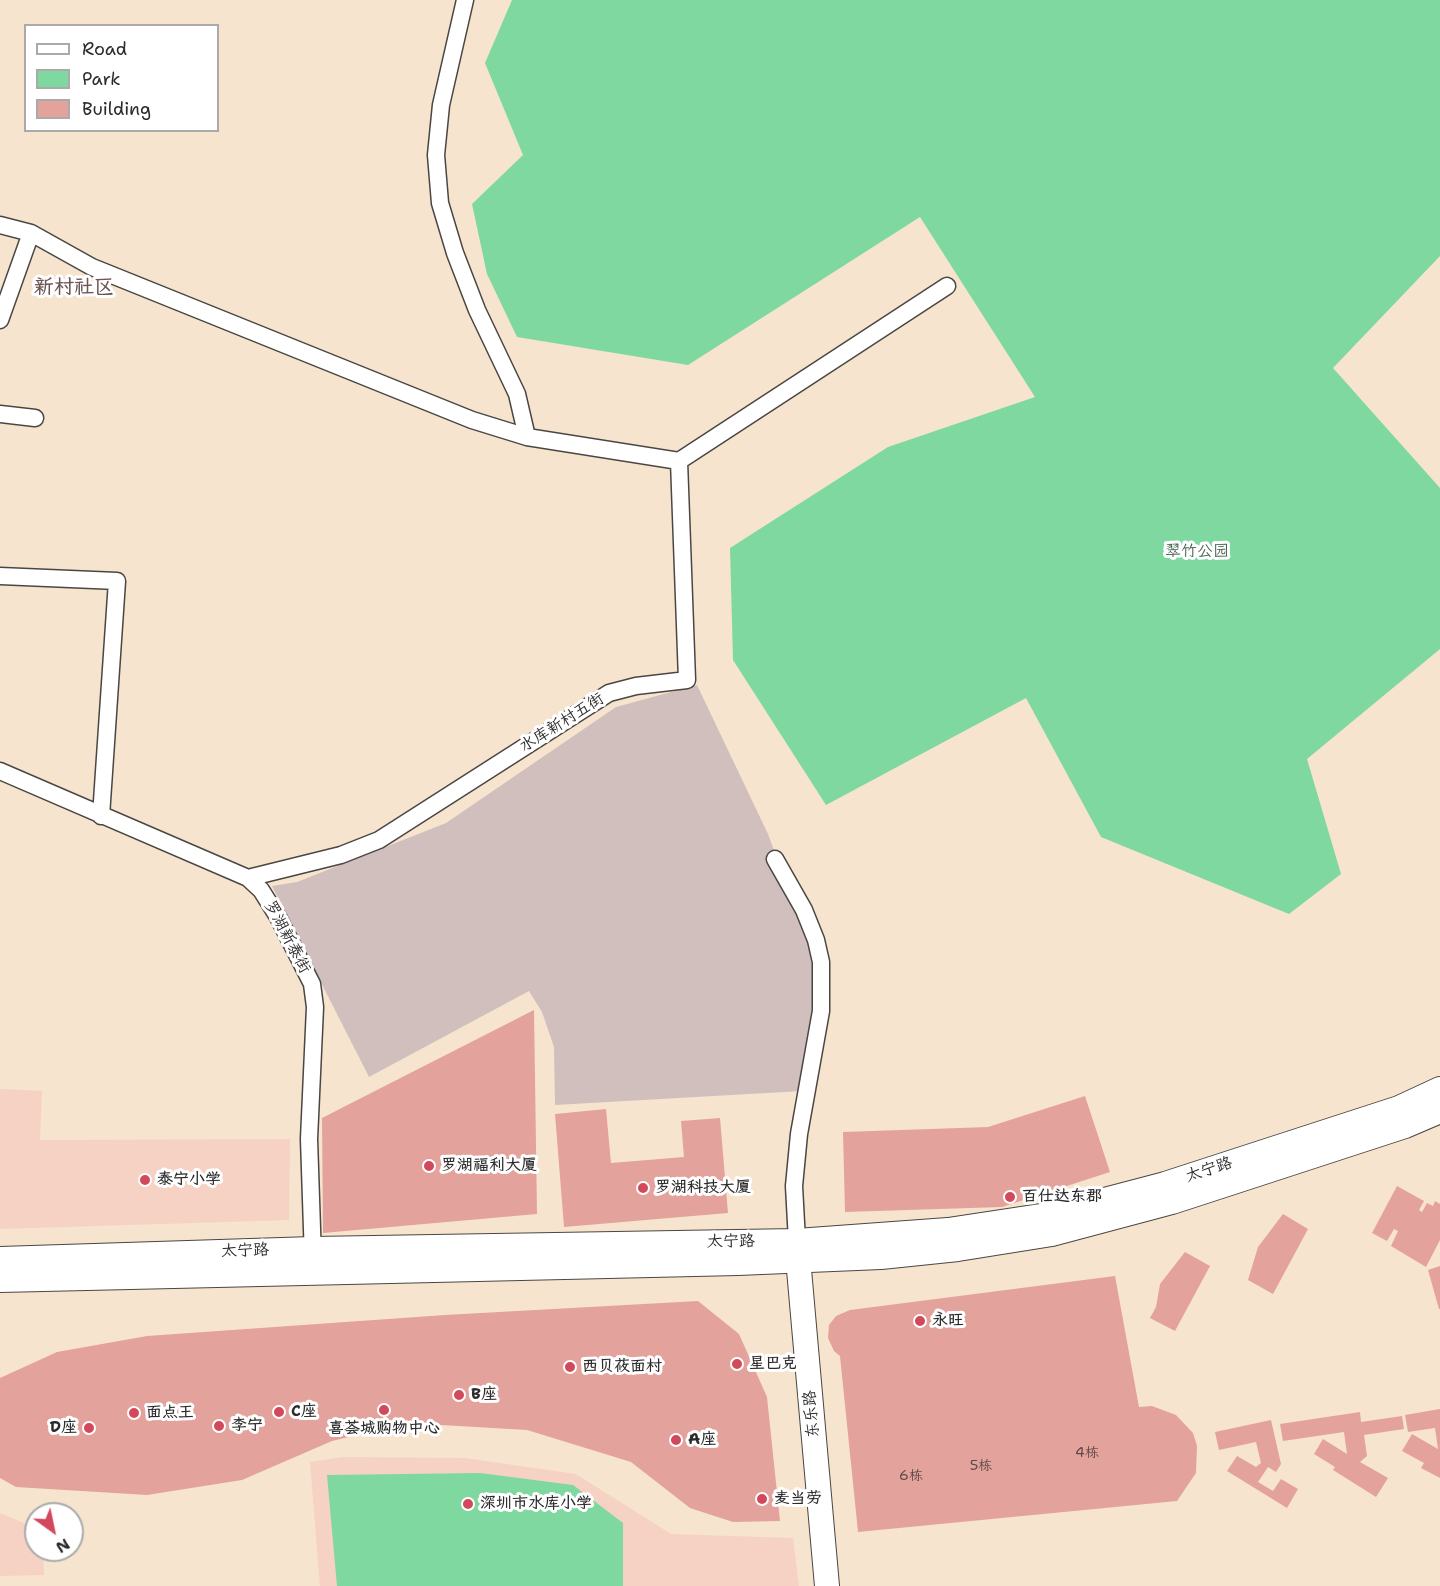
<!DOCTYPE html>
<meta charset="utf-8">
<style>
body{margin:0}
#map{position:relative;width:1440px;height:1586px;overflow:hidden;background:#f7e4ce;font-family:"Shantell Sans",sans-serif}
canvas{display:block}
.legend{position:absolute;left:24px;top:24px;width:195px;height:108px;box-sizing:border-box;background:#fff;border:2px solid #aaa;margin:0;padding:8px 10px;list-style:none;font-size:18px;color:#2b2b2b}
.legend li{display:flex;align-items:center;gap:12px;height:30px}
.legend b{width:30px;border:2px solid #aaa}
.north{position:absolute;left:24px;top:1502px;width:60px;height:60px;box-sizing:border-box;background:#fff;border:2px solid #aaa;border-radius:50%;rotate:147deg;font-size:16px;font-weight:700;line-height:24px;text-align:center;color:#2b2b2b}
.north::after{content:'';display:block;margin:auto;width:21px;height:27px;background:#d1495b;clip-path:polygon(50% 0,100% 100%,50% 72%,0 100%)}
</style>
<div id="map">
<canvas width="1440" height="1586"></canvas>
<ul class="legend">
<li><b style="height:8px;background:#fff"></b>Road</li>
<li><b style="height:16px;background:#7ed89f"></b>Park</li>
<li><b style="height:16px;background:#e4a29c"></b>Building</li>
</ul>
<div class="north">N</div>
</div>
<script>
const context = document.querySelector('canvas').getContext('2d');
context.lineJoin = 'round';
function fillPath(path, color) {
  context.fillStyle = color;
  context.fill(path, 'evenodd');
}
function poly(rows) {
  const path = new Path2D();
  for (const r of rows) {
    path.moveTo(r[0], r[1]);
    for (let i = 2; i < r.length; i += 2) path.lineTo(r[i], r[i + 1]);
  }
  return path;
}
function stroke(path, color, width, dash) {
  context.strokeStyle = color;
  context.lineWidth = width;
  context.lineCap = dash ? 'butt' : 'round';
  context.setLineDash(dash || []);
  context.stroke(path);
}
function write(font, color, halo, rows, align = 'center') {
  context.font = font + ' "Shantell Sans","LXGW WenKai TC",sans-serif';
  context.lineWidth = 6;
  context.setLineDash([]);
  context.textBaseline = 'middle';
  context.strokeStyle = halo;
  context.fillStyle = color;
  for (const [text, x, y, turn = 0] of rows) {
    context.save();
    context.translate(x, y);
    context.rotate((+turn || 0) * Math.PI / 180);
    context.textAlign = isNaN(turn) ? turn : align;
    if (halo) context.strokeText(text, 0, 0);
    context.fillText(text, 0, 0);
    context.restore();
  }
}
fillPath(poly([
 [0,1089,42,1091,40,1140,290,1139,289,1220,0,1229],
 [342,1457,465,1458,576,1474,671,1534,793,1538,799,1586,320,1586,310,1462],
 [0,1513,36,1528,36,1550,43,1550,44,1575,0,1576]
]), '#f6d2c4');
fillPath(poly([
 [697,685,768,834,817,968,812,1035,802,1091,555,1105,554,1047,542,1012,529,991,369,1077,272,886,297,882,446,823,616,707]
]), '#d1bfbe');
fillPath(poly([
 [512,0,1440,0,1440,256,1333,368,1440,488,1440,649,1307,759,1341,874,1289,914,1101,837,1026,698,826,805,733,660,730,548,888,447,1035,397,920,217,688,365,517,337,487,274,472,204,523,155,485,63],
 [480,1473,573,1485,623,1523,623,1586,337,1586,327,1475]
]), '#7ed89f');
fillPath(poly([
 [534,1010,537,1214,323,1233,322,1118],
 [1085,1096,1110,1172,1002,1207,845,1212,843,1132,988,1127],
 [606,1109,611,1163,684,1157,681,1121,720,1118,728,1213,564,1227,555,1114],
 [1397,1186,1424,1201,1419,1210,1422,1212,1427,1203,1433,1206,1435,1201,1440,1204,1440,1240,1426,1267,1391,1246,1398,1231,1394,1229,1387,1241,1372,1233],
 [1283,1214,1308,1229,1273,1294,1248,1280,1258,1247],
 [1185,1252,1210,1266,1175,1331,1150,1318,1156,1307,1160,1284],
 [1440,1266,1440,1309,1439,1309,1428,1270],
 [1115,1276,1139,1407,1152,1406,1176,1415,1193,1433,1197,1446,1196,1473,1177,1501,858,1532,840,1356,834,1351,828,1338,829,1325,836,1316,850,1310],
 [698,1301,739,1334,767,1397,780,1521,733,1522,690,1508,631,1462,527,1430,407,1423,332,1441,242,1480,147,1495,16,1487,0,1478,0,1378,57,1352,147,1336,445,1315],
 [1440,1409,1440,1478,1421,1468,1424,1463,1402,1451,1412,1434,1438,1449,1435,1428,1408,1432,1405,1415],
 [1360,1412,1361,1422,1402,1416,1404,1429,1364,1435,1367,1456,1360,1462,1388,1478,1376,1497,1333,1470,1335,1467,1314,1454,1323,1439,1347,1454,1344,1432,1283,1441,1280,1424],
 [1271,1420,1281,1464,1276,1472,1268,1467,1258,1482,1273,1491,1281,1479,1298,1489,1287,1508,1227,1471,1237,1456,1256,1467,1261,1463,1256,1442,1219,1450,1215,1432]
]), '#e4a29c');
const street = poly([
 [465,0,441,105,436,155,440,203,455,253,477,310,517,394,527,437],
 [0,225,31,233,92,267,472,420,527,437,679,461,947,286],
 [0,320,31,233],
 [0,414,35,418],
 [0,576,117,581,101,816],
 [0,771,248,878,261,890,278,917,312,984,315,1007,309,1139,313,1259],
 [775,859,804,910,816,940,821,962,821,1011,799,1134,794,1186,797,1241],
 [248,878,341,855,379,840,609,693,636,686,687,680,679,461]
]);
const secondary = poly([
 [797,1247,827,1586],
 [0,1259,313,1249,797,1241,948,1230,1047,1215,1165,1184,1399,1108,1440,1089],
 [0,1280,738,1263,881,1257,958,1249,1052,1234,1172,1202,1405,1126,1440,1111]
]);
stroke(street, '#4a4743', 19);
stroke(secondary, '#4a4743', 26);
stroke(street, '#fff', 16);
stroke(secondary, '#fff', 24);
for (const [x, y, r, color] of [
 [429,1166,6,"#d1495b"],
 [145,1180,6,"#d1495b"],
 [643,1188,6,"#d1495b"],
 [1010,1197,6,"#d1495b"],
 [920,1321,6,"#d1495b"],
 [737,1364,6,"#d1495b"],
 [570,1367,6,"#d1495b"],
 [459,1395,6,"#d1495b"],
 [384,1410,6,"#d1495b"],
 [279,1412,6,"#d1495b"],
 [134,1413,6,"#d1495b"],
 [219,1426,6,"#d1495b"],
 [89,1428,6,"#d1495b"],
 [676,1440,6,"#d1495b"],
 [762,1499,6,"#d1495b"],
 [468,1504,6,"#d1495b"]
]) {
  const dot = new Path2D();
  dot.arc(x, y, r, 0, 2 * Math.PI);
  context.fillStyle = color;
  context.fill(dot);
  stroke(dot, '#fff', 2);
}
write('14px', '#594947', null, [
 ["4栋",1087,1453],
 ["5栋",981,1466],
 ["6栋",911,1476]
]);
write('16px', '#445f4e', '#fff', [
 ["翠竹公园",1197,552]
]);
write('16px', '#2b2b2b', '#fff', [
 ["水库新村五街",562,723,-32],
 ["罗湖新泰街",287,937,62],
 ["太宁路",1209,1170,-18],
 ["太宁路",731,1242,-1],
 ["太宁路",245,1251,-2],
 ["东乐路",812,1414,-95]
]);
write('bold 16px', '#2b2b2b', '#fff', [
 ["罗湖福利大厦",441,1166],
 ["泰宁小学",157,1180],
 ["罗湖科技大厦",655,1188],
 ["百仕达东郡",1022,1197],
 ["永旺",932,1321],
 ["星巴克",749,1364],
 ["西贝莜面村",582,1367],
 ["B座",471,1395],
 ["C座",291,1412],
 ["面点王",146,1413],
 ["李宁",231,1426],
 ["D座",77,1428,"right"],
 ["喜荟城购物中心",384,1429,"center"],
 ["A座",688,1440],
 ["麦当劳",774,1499],
 ["深圳市水库小学",480,1504]
], 'left');
write('bold 20px', '#6c5553', '#fff', [
 ["新村社区",74,288]
]);
</script>
